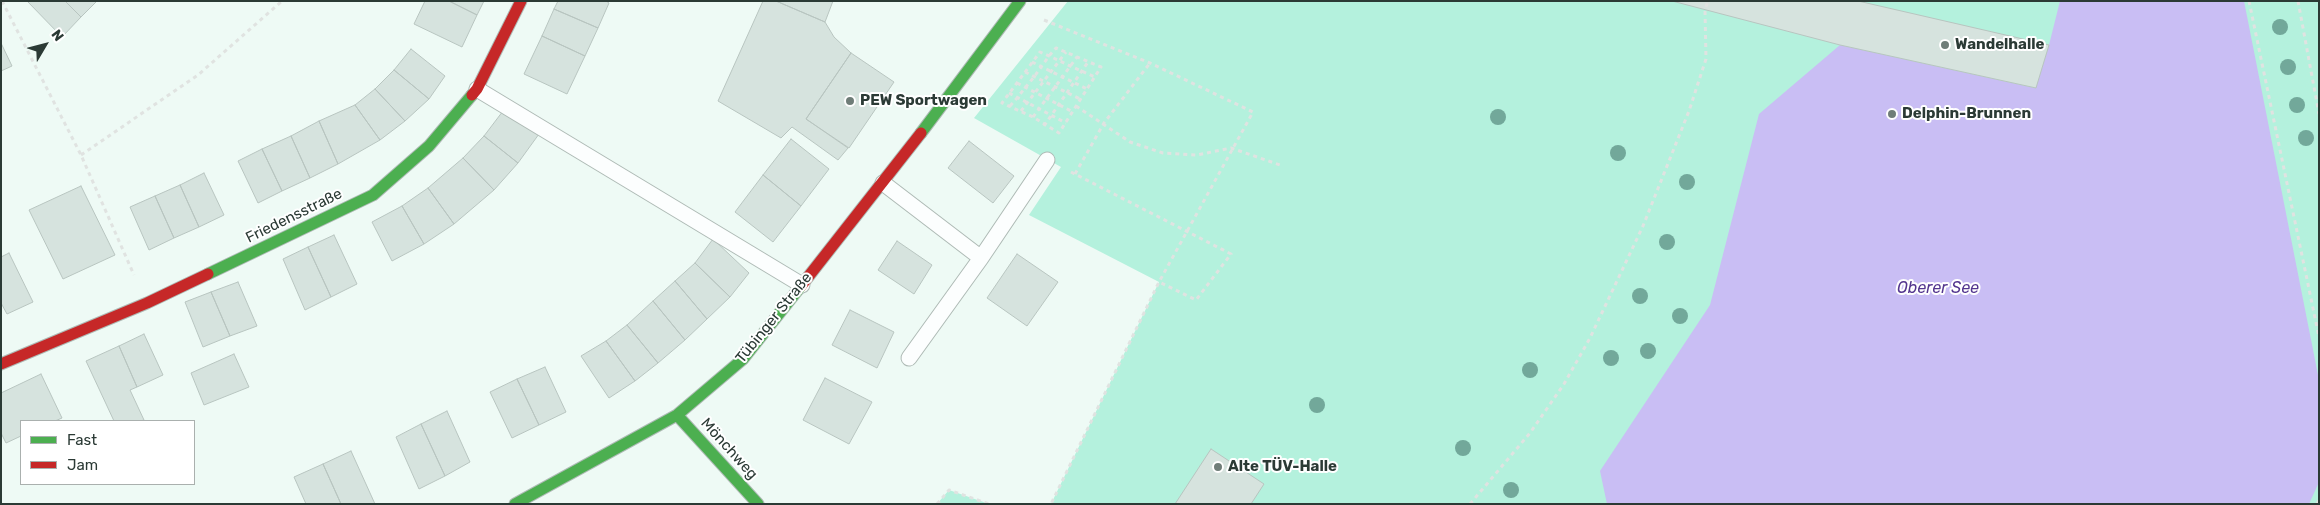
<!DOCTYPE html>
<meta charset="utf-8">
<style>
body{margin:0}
#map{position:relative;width:2320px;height:505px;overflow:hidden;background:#eefaf5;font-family:Rubik,sans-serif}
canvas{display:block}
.frame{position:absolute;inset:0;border:2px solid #2b3a35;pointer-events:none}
.legend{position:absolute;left:20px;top:420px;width:175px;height:65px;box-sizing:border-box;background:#fff;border:1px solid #aab0ae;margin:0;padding:6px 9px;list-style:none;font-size:15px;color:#2b3a35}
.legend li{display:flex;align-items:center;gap:10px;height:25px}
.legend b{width:25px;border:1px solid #aab0ae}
.north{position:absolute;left:20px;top:20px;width:50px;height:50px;-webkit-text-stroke:4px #fff;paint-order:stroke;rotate:53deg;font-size:14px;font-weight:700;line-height:20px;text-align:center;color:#2b3a35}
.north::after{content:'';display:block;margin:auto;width:18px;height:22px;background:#2b3a35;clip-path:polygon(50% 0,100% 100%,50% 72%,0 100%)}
</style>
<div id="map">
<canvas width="2320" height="505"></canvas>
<div class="frame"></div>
<ul class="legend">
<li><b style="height:6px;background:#4caf50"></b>Fast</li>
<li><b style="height:6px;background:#c62828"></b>Jam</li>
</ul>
<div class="north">N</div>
</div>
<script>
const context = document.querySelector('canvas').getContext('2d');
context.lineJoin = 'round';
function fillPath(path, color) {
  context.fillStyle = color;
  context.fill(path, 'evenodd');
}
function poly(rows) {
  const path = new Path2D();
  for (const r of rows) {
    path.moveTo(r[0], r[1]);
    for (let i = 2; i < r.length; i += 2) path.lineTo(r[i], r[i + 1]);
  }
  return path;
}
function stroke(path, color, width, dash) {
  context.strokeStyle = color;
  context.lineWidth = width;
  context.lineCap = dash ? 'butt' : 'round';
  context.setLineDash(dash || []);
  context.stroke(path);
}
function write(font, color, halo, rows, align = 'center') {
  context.font = font + ' Rubik,sans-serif';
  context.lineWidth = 4;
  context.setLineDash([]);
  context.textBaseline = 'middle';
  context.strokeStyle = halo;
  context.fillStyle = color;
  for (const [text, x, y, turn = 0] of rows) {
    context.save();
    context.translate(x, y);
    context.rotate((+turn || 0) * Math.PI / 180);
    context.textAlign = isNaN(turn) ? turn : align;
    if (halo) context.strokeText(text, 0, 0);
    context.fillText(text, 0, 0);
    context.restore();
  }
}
fillPath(poly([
 [1068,1,2319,1,2319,504,1051,504,1159,282,1029,215,1061,167,974,118],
 [949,490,989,504,937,504]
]), '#b4f1dd');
fillPath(poly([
 [2060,1,2244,1,2319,380,2319,482,2309,504,1607,504,1600,471,1710,305,1759,114,1840,45,2035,88,2049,45]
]), '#c9bef4');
const building = poly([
 [27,1,65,1,81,17,62,37,27,1],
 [65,1,97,1,81,17,65,1],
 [425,1,449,1,477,15,462,47,414,24,425,1],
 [449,1,484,1,477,15,449,1],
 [558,1,606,1,609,3,598,28,554,9,558,1],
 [763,1,776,1,825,22,834,37,851,53,806,119,848,148,838,160,792,127,781,138,718,101,763,1],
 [776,1,833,1,825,22,776,1],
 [1672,1,1858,1,2049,45,2036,88,1840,45,1672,1],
 [554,9,598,28,585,56,542,36,554,9],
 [542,36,585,56,567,94,524,74,542,36],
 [1,43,12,66,1,71,1,43],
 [411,49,445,76,429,99,394,70,411,49],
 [851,53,894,82,849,148,806,119,851,53],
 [394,70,429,99,405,121,375,89,394,70],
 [375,89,405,121,380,140,355,105,375,89],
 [355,105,380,140,338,164,319,121,355,105],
 [503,111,539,134,518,163,484,136,503,111],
 [319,121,338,164,310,178,291,136,319,121],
 [291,136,310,178,282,191,262,149,291,136],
 [484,136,518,163,494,190,463,158,484,136],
 [791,139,829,169,801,206,763,175,791,139],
 [969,141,1014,176,993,203,948,168,969,141],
 [262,149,282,191,258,203,238,161,262,149],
 [463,158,494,190,454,224,428,188,463,158],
 [204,173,224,215,199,227,180,185,204,173],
 [763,175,801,206,773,242,735,212,763,175],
 [180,185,199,227,174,238,155,196,180,185],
 [81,186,115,255,63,279,29,210,81,186],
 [428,188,454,224,424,244,402,206,428,188],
 [155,196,174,238,149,250,130,207,155,196],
 [402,206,424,244,392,261,372,222,402,206],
 [334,235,357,284,331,297,308,247,334,235],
 [713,239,749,273,730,297,695,263,713,239],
 [897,241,932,265,914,294,878,270,897,241],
 [308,247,331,297,305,310,283,259,308,247],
 [9,253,33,302,7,314,1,303,1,257,9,253],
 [1017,254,1058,282,1027,326,987,298,1017,254],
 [695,263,730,297,707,319,675,281,695,263],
 [675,281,707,319,685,340,653,301,675,281],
 [238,282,257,326,230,336,211,292,238,282],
 [211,292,230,336,203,347,185,302,211,292],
 [653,301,685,340,658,363,627,325,653,301],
 [850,310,894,332,877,368,832,345,850,310],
 [627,325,658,363,635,381,606,341,627,325],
 [144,334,163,375,137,387,119,346,144,334],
 [606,341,635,381,609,398,581,356,606,341],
 [119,346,137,387,130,390,144,420,140,421,114,421,86,361,119,346],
 [234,354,249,387,204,405,191,373,234,354],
 [545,367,566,412,539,425,517,379,545,367],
 [41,374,62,418,55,421,21,421,21,436,6,443,1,433,1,393,41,374],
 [825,378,872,402,849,444,803,420,825,378],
 [517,379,539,425,512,438,490,392,517,379],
 [447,411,470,462,445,476,421,424,447,411],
 [421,424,445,476,419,489,396,437,421,424],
 [1211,449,1264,484,1251,504,1175,504,1211,449],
 [351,451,375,504,341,504,323,464,351,451],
 [323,464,341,504,306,504,294,477,323,464]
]);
fillPath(building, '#d6e3de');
stroke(building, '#b8c5c0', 1);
const lane = poly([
 [477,89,802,285],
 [883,183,981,258],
 [909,358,981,258,1047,160]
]);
const fast = poly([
 [921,133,1020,1],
 [208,274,373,195,429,146,472,95],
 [677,415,758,504],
 [515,504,677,415,743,359,801,286]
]);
const jam = poly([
 [472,95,477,89,521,1],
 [801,286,921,133],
 [1,364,147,303,208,274]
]);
stroke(lane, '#aebab5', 17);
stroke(fast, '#aebab5', 13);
stroke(jam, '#aebab5', 13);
stroke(poly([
 [2,1,81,155,134,275],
 [2249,1,2319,337],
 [2298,1,2319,114],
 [1044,20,1150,63,1253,112,1159,282,1051,504],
 [1032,62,1087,89],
 [1025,72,1080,99],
 [1017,83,1073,112],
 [1009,93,1066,123],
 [1010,106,1017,98,1025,88,1034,77,1041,67,1049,56,1056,48,1101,67,1059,133,1033,117,1002,103,1040,52,1049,56,1060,61,1070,66,1095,77],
 [1076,106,1130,142,1163,153,1197,155,1231,148,1283,166],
 [1021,111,1066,52],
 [1033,117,1077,57],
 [1044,126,1088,62],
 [81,155,198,75,282,1],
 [1071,172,1231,254,1196,300,1159,282],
 [1075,174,1104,123,1150,63],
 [937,504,949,490,989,504],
 [1470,504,1530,433,1564,384,1590,338,1643,226,1689,111,1706,59,1705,10,1708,1],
 [2317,504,2319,500]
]), '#e0e3e1', 3, [4, 4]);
stroke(lane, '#fcfefe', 15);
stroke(fast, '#4caf50', 11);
stroke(jam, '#c62828', 11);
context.fillStyle = '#72a89a';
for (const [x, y] of [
 [2280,27],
 [2288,67],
 [2297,105],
 [1498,117],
 [2306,138],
 [1618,153],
 [1687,182],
 [1667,242],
 [1640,296],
 [1680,316],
 [1648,351],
 [1611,358],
 [1530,370],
 [1317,405],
 [1463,448],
 [1511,490]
]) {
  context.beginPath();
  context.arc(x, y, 8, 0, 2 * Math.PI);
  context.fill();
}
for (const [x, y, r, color] of [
 [1945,45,5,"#6f7d78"],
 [850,101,5,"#6f7d78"],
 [1892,114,5,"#6f7d78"],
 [1218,467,5,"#6f7d78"]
]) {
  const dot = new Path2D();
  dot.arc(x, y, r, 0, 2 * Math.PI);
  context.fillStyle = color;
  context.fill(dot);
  stroke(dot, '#fff', 2);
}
write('bold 15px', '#2b3a35', '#fff', [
 ["Wandelhalle",1955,45],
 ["PEW Sportwagen",860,101],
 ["Delphin-Brunnen",1902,114],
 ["Alte TÜV-Halle",1228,467]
], 'left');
write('15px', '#2b3a35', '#fff', [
 ["Friedensstraße",294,216,-26],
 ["Tübinger Straße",774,318,-51],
 ["Mönchweg",729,449,48]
]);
write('italic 16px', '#54368f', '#fff', [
 ["Oberer See",1938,288]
]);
</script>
